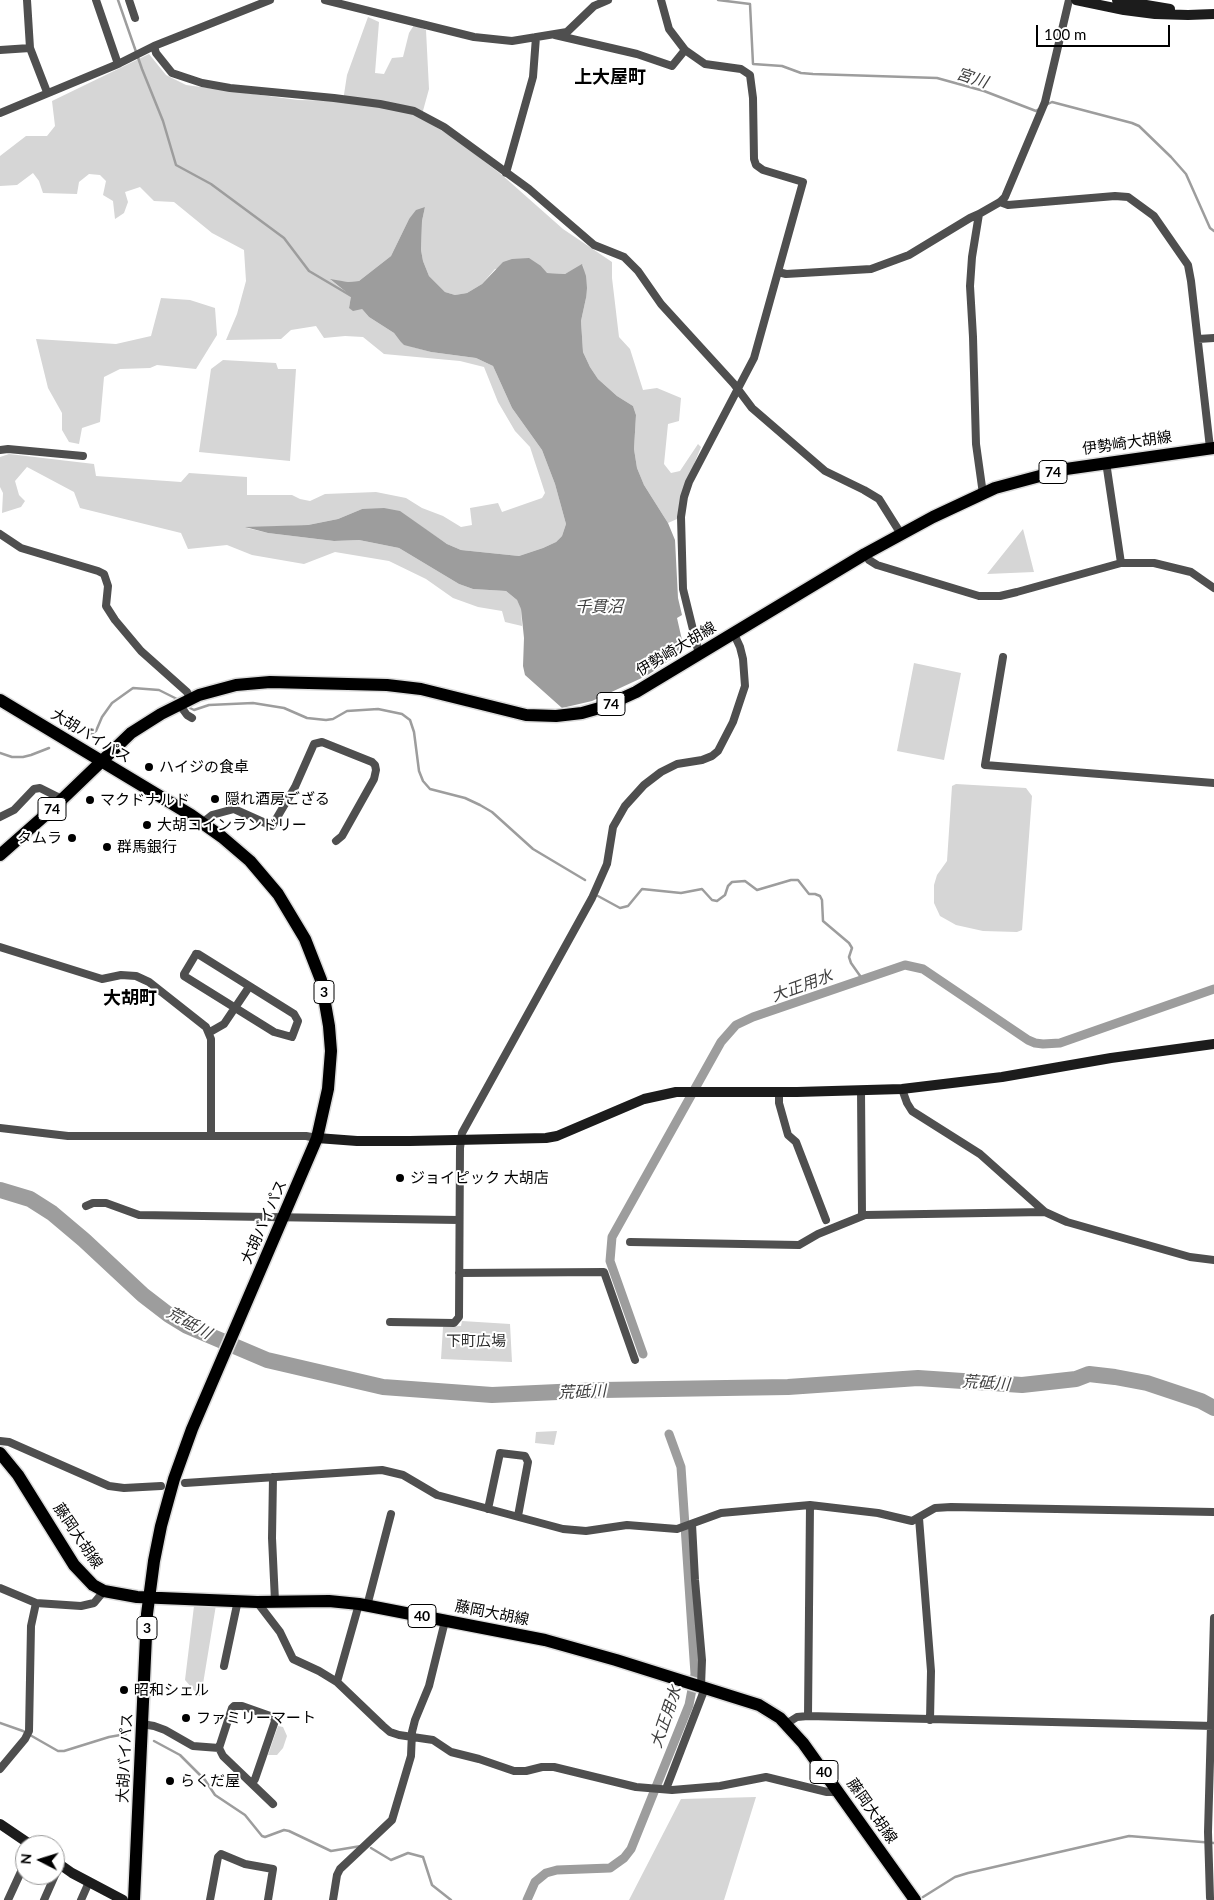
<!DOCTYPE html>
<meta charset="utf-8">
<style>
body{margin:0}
#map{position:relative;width:1214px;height:1900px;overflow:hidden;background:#fff;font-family:Lato,sans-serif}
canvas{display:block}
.north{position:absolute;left:15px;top:1835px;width:50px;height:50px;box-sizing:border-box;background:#fff;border:1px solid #999;border-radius:50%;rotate:275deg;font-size:14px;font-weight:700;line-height:20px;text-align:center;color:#000}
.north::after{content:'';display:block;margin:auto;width:18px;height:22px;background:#000;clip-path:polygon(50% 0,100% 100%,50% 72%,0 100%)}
.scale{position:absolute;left:1036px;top:25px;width:134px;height:22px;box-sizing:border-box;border:2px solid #000;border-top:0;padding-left:6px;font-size:15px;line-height:18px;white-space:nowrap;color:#000;-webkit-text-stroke:4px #fff;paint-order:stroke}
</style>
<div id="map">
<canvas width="1214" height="1900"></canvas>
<div class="north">N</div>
<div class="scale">100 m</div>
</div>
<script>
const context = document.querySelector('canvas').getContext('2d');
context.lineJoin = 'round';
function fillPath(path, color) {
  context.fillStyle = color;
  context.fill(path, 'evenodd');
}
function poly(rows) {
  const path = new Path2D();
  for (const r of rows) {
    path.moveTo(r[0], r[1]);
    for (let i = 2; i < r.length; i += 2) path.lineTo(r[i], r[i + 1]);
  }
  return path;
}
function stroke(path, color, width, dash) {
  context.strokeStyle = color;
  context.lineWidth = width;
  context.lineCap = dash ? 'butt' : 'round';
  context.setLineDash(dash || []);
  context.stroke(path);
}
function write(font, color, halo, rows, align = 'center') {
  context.font = font + ' Lato,"Noto Sans JP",sans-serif';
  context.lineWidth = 4;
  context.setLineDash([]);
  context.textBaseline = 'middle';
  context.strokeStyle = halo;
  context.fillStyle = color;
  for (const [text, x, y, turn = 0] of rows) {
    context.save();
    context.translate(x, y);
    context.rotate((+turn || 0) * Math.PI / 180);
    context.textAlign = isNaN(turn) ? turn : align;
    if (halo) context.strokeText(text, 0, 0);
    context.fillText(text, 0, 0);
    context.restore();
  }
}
fillPath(poly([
 [368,17,379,22,375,73,384,74,392,58,403,57,409,33,414,25,426,30,429,89,421,118,454,138,502,175,563,229,612,262,612,278,619,337,630,349,643,390,657,388,681,398,679,421,668,424,664,464,671,473,680,471,698,444,701,447,692,469,677,519,668,523,644,485,637,468,634,449,636,415,633,406,617,396,598,379,590,367,583,352,581,321,586,298,583,265,565,274,546,273,541,266,495,269,482,284,467,293,455,295,445,292,429,276,423,261,421,250,422,221,425,207,409,219,391,256,359,281,348,282,331,280,351,296,349,308,362,309,369,317,394,333,400,341,413,347,431,352,476,358,493,366,512,408,542,450,555,484,566,524,562,536,556,542,543,548,519,556,461,550,447,544,400,512,362,509,338,519,308,525,247,528,268,533,334,541,359,540,399,548,459,584,473,589,506,591,517,600,521,608,522,626,505,622,502,611,478,607,453,598,426,579,389,561,335,552,304,564,252,555,227,545,188,549,181,533,80,508,74,492,27,467,15,481,19,495,25,501,21,507,2,513,3,493,0,487,0,457,9,454,94,464,96,476,181,482,189,473,247,477,247,495,292,495,300,499,310,501,325,494,376,492,406,498,422,508,443,516,461,527,472,525,470,508,498,503,502,512,542,498,545,493,530,447,515,431,498,402,484,367,460,361,384,354,363,337,345,336,324,338,316,326,291,330,281,339,226,340,237,314,246,281,244,250,212,233,174,202,154,201,140,187,125,192,128,202,124,213,115,219,113,201,103,195,106,181,100,175,89,174,79,182,77,194,43,193,39,181,33,173,17,185,0,186,0,156,26,136,47,136,55,126,52,101,149,54,166,75,186,85,298,100,343,101,347,75],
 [161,298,190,300,215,308,217,335,196,369,157,365,150,368,120,369,104,377,100,422,82,428,79,444,69,442,62,430,62,413,48,388,36,339,116,344,151,336],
 [223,360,276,363,278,369,296,369,290,461,199,452,211,369],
 [1023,529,1034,572,987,574],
 [914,663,961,673,944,760,897,751],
 [956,784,1026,788,1032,796,1022,930,1017,932,983,931,956,925,940,916,934,903,934,885,937,875,947,861,952,786],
 [462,1321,510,1324,512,1362,441,1359,443,1327,461,1326],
 [557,1431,554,1445,535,1443,536,1432],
 [216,1605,201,1696,199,1696,185,1680,194,1606],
 [278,1726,283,1727,287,1736,283,1748,277,1755,268,1755],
 [756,1797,724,1900,629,1900,681,1799]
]), '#d6d6d6');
fillPath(poly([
 [425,207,422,221,421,250,423,261,429,276,445,292,455,295,467,293,482,284,503,262,512,259,529,258,541,266,547,273,565,274,582,264,586,276,587,288,586,298,581,321,583,352,590,367,598,379,617,396,633,406,636,415,634,449,637,468,644,485,668,523,675,540,678,598,682,615,677,618,682,640,678,654,657,669,646,676,592,701,562,708,525,675,523,666,524,638,521,609,517,600,506,591,473,589,459,584,399,548,359,540,334,541,268,533,245,527,308,525,338,519,362,509,384,508,400,511,447,544,461,550,519,556,543,548,556,542,562,536,566,524,555,484,542,450,512,408,493,366,476,358,431,352,404,345,400,341,394,333,369,317,362,309,353,311,349,308,351,296,330,279,348,282,359,281,391,256,409,219,416,210]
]), '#9d9d9d');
stroke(poly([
 [118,0,142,69,163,121,176,165,211,184,284,238,309,271,353,297],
 [718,0,750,4,753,64,782,66,801,73,813,74,937,78,984,91,1036,111,1039,109],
 [1046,105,1052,102,1132,123,1139,126,1171,157,1186,174,1210,228,1214,231],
 [190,708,194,710,209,705,253,703,284,708,307,718,326,720,333,719,347,711,378,709,402,714,410,720,414,732,419,771,423,781,430,789,465,798,480,805,492,812,533,849,585,880],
 [91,734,96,731,102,717,112,703,133,688,159,690,177,699],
 [0,753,12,757,23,757,31,755,49,748],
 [598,896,620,908,628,906,642,889,681,893,702,889,712,900,717,901,725,895,728,886,732,882,745,881,757,890,791,880,798,880,809,894,815,894,820,896,822,900,823,921,849,943,852,948,849,957,851,963,863,980],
 [0,1723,23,1731,58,1751,64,1751,109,1737,126,1734],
 [154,1741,180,1755,205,1780,215,1795,245,1815,262,1836,265,1837,284,1830,289,1831,331,1851,361,1846],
 [371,1848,391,1860,408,1853,423,1857,432,1885,451,1900],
 [923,1897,955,1877,968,1873,1129,1836,1214,1843]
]), '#9d9d9d', 2.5);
stroke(poly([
 [643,1354,610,1261,612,1237,721,1042,736,1025,753,1017,905,965,923,969,1028,1040,1035,1043,1043,1044,1060,1043,1214,989],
 [527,1900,535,1882,546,1873,557,1870,610,1868,624,1858,631,1849,689,1705,695,1674,681,1467,669,1434]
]), '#9d9d9d', 9);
stroke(poly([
 [0,1190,30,1199,52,1213,84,1240,143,1295,169,1315,187,1326,267,1360,383,1387,492,1395,602,1390,788,1387,918,1378,1022,1385,1076,1379,1089,1374,1115,1377,1147,1383,1201,1401,1214,1408]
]), '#9d9d9d', 16);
const primary = poly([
 [0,700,191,815,222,837,250,861,278,894,305,939,321,980,329,1026,331,1051,328,1089,317,1138,192,1429,174,1479,161,1526,154,1561,147,1614,134,1900],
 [0,855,51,810,131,733,161,714,199,695,236,685,270,682,387,685,421,689,526,715,556,716,582,713,603,707,636,692,865,554,933,517,995,488,1066,469,1214,448],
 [0,1453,18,1475,74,1565,93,1585,104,1591,137,1597,257,1602,329,1601,359,1604,545,1640,616,1660,759,1705,780,1718,803,1743,915,1900]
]);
stroke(primary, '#dbdbdb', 15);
stroke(poly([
 [27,0,30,48,47,92],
 [96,0,118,64],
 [129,0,135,18],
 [325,0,474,37,512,41,567,32,594,6,608,0],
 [661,0,669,29,685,50,705,64,741,69,750,75,753,98,754,159,756,165,763,170,803,182,754,358,689,482,684,497,681,517,683,589,699,654],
 [555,35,637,54,672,66,685,50],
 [154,46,156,53,172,73,202,83,230,88,334,98,380,104,414,111,444,127,529,189,594,245,624,257,638,271,661,304,734,384,752,408,825,471,864,490,879,499,901,534],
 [0,50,30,48],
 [0,113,118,64,154,46,270,0],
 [506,173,533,77,536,37],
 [1000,202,1008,205,1115,196,1128,197,1154,216,1188,265,1191,281,1210,448],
 [979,214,972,257,970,286,973,337,976,444,983,494],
 [778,272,786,274,871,269,909,255,970,218,979,214,1000,202,1005,197,1045,102,1069,0],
 [1198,339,1214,338],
 [0,450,8,449,83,456],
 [1106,462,1121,563],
 [0,534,21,548,98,571,104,574,108,586,106,606,115,620,141,651,187,692,190,698],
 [865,554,869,560,877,565,979,596,1000,596,1017,592,1121,563,1154,563,1191,572,1214,588],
 [1003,657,985,765,1214,783],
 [179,704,187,715,192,718],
 [0,817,14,810,34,789,40,788,62,799],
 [202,823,212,815,234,809,272,826,295,787,314,744,322,742,372,762,375,765,376,770,374,779,342,836,336,841],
 [0,947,102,979,121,975,136,976,149,982,206,1027,211,1039,211,1136],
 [196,954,198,954,294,1014,298,1021,292,1037,274,1032,184,976,184,974,196,954],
 [210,1032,224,1024,249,987],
 [902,1089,907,1103,912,1111,980,1154,1045,1212,1067,1222,1190,1257,1214,1260],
 [861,1090,862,1216],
 [779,1092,779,1103,788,1135,796,1142,826,1220],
 [0,1128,68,1136,306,1136,317,1138],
 [86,1206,93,1203,106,1203,139,1215,459,1220],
 [630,1242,799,1245,818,1234,865,1215,1045,1212],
 [459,1273,604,1272,635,1360],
 [390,1322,454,1323,459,1317,460,1148,462,1133,592,898,607,864,613,827,625,806,644,785,661,772,677,764,702,760,712,756,718,751,733,722,745,686,743,659,740,647,734,634],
 [0,1441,9,1442,109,1486,124,1488,161,1486],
 [273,1477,272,1538,275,1601],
 [185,1483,382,1470,403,1475,437,1495,563,1529,586,1531,627,1525,677,1529,721,1513,810,1505,878,1513,912,1521,935,1508,951,1507,1214,1512],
 [488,1509,500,1453,525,1456,528,1462,518,1516],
 [919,1518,931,1671,930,1720],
 [692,1524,695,1580,702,1660,701,1686],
 [0,1588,36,1603,81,1606,94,1603,104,1591],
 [257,1602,280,1632,293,1659,319,1671,337,1682,383,1726,390,1732,399,1735,433,1740,451,1752,479,1759,514,1771,526,1771,542,1767,554,1767,636,1787,672,1790,720,1786,766,1777,827,1792,838,1792],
 [367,1606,391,1514],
 [224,1666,238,1600],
 [337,1682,359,1604],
 [808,1716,810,1505],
 [142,1724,154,1726,165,1730,193,1746,219,1748,223,1756,273,1804],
 [786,1724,797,1717,808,1716,1214,1726],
 [219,1748,232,1708,234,1706,242,1706,276,1718,255,1779,252,1783],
 [0,1769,25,1739,29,1731,31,1626,36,1603],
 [666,1789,705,1688],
 [8,1900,25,1863],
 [44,1900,60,1864],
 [81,1900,89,1882],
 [210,1900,218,1857,221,1854,245,1864,273,1869,268,1900],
 [333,1900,337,1875,340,1869,392,1820,411,1756,412,1732,415,1720,429,1686,445,1621],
 [1211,1900,1210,1898,1208,1832,1214,1618]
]), '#4f4f4f', 8);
stroke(poly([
 [1076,0,1124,10,1155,14,1188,15,1214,14],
 [1117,0,1170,9],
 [317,1138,357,1141,410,1141,546,1138,557,1136,644,1099,676,1092,797,1092,902,1089,1002,1077,1111,1058,1214,1044],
 [0,1824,31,1845],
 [55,1861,72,1873,123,1900]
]), '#1c1c1c', 10);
stroke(primary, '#000', 12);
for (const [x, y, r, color] of [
 [149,767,5,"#000"],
 [215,799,5,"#000"],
 [90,800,5,"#000"],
 [147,825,5,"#000"],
 [72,838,5,"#000"],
 [107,847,5,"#000"],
 [400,1178,5,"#000"],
 [124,1690,5,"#000"],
 [186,1718,5,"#000"],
 [170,1781,5,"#000"]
]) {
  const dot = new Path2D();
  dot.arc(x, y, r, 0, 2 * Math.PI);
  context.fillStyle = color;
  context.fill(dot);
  stroke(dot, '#fff', 2);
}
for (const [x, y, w] of [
 [1053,472,28],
 [611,704,28],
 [52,809,28],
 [324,992,20],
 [422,1616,28],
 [147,1628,20],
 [824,1772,28]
]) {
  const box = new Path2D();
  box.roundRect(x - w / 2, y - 11.5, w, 23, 4);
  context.fillStyle = '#fff';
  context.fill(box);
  stroke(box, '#000', 1);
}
write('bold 14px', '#000', null, [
 ["74",1053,472],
 ["74",611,704],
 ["74",52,809],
 ["3",324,992],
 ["40",422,1616],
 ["3",147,1628],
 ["40",824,1772]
]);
write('15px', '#000', '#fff', [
 ["伊勢崎大胡線",1127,443,-8],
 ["伊勢崎大胡線",676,649,-31],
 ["大胡バイパス",91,736,31],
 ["大胡バイパス",264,1222,-66],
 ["藤岡大胡線",78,1536,56],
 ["藤岡大胡線",492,1613,11],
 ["大胡バイパス",125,1758,-87],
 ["藤岡大胡線",872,1811,55]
]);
write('15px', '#000', '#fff', [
 ["ハイジの食卓",159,767],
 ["隠れ酒房ござる",225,799],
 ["マクドナルド",100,800],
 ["大胡コインランドリー",157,825],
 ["タムラ",62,838,"right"],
 ["群馬銀行",117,847],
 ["ジョイピック 大胡店",410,1178],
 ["昭和シェル",134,1690],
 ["ファミリーマート",196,1718],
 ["らくだ屋",180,1781]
], 'left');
write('15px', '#2d2d2d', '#fff', [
 ["下町広場",476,1341]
]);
write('italic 16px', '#3e3e3e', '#fff', [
 ["宮川",972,78,18],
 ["千貫沼",599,607],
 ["大正用水",802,986,-20],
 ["荒砥川",189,1323,29],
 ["荒砥川",986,1383,4],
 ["荒砥川",582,1392,-2],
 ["大正用水",666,1717,-71]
]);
write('bold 18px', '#000', '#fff', [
 ["上大屋町",610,77],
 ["大胡町",130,998]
]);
</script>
